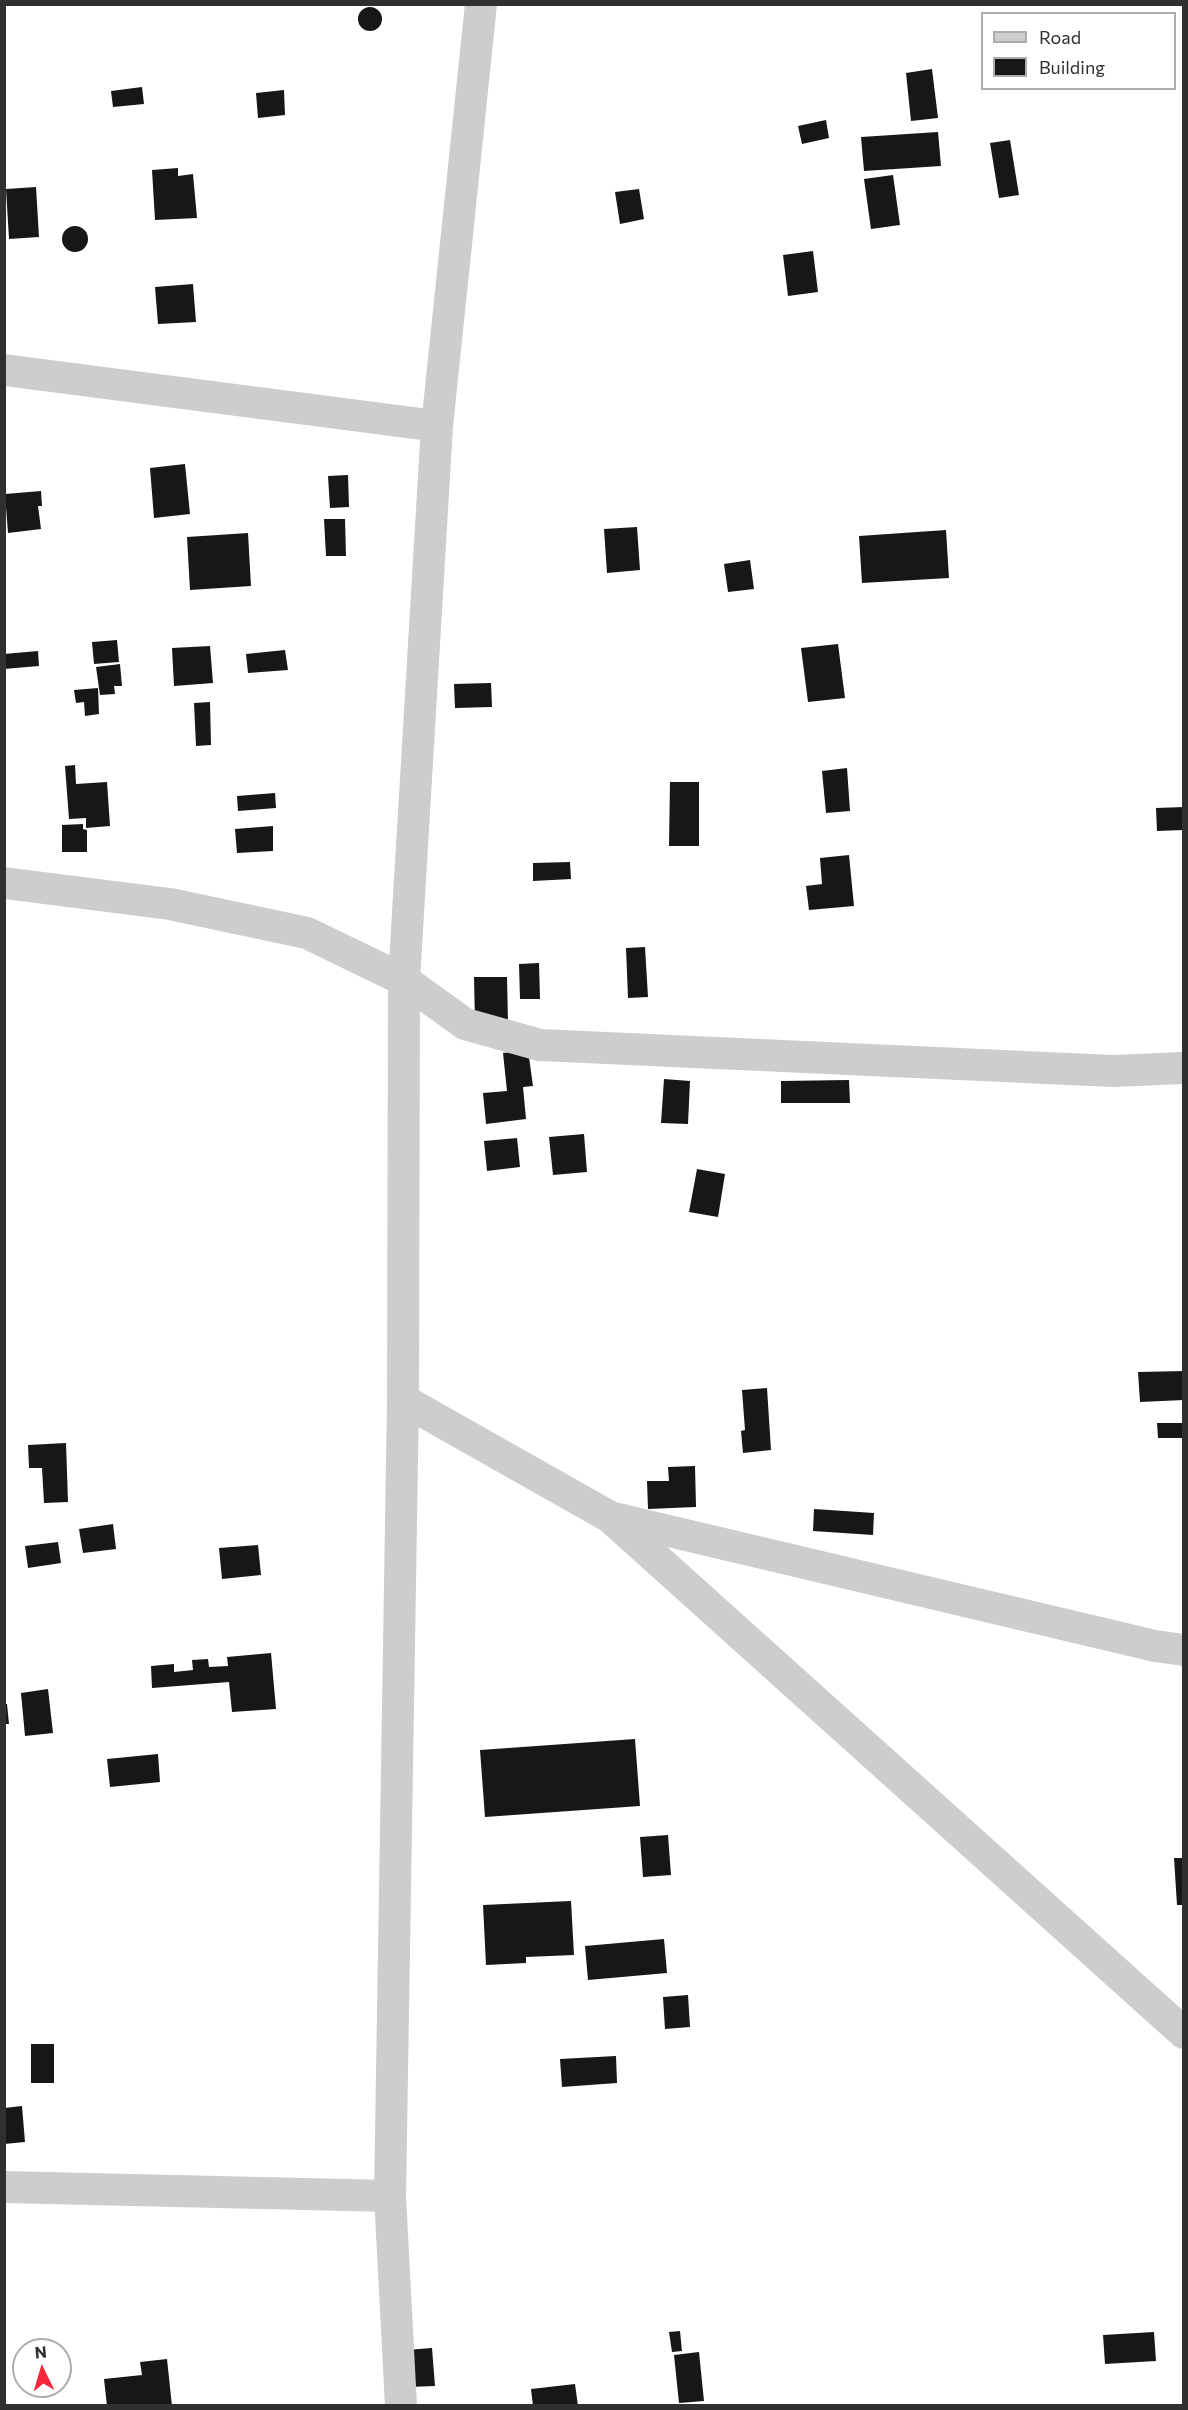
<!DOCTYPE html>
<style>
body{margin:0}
#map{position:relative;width:1188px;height:2410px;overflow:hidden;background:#fff;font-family:Commissioner,sans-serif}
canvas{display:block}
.frame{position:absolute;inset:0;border:6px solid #303030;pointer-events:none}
.legend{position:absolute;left:981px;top:12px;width:195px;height:78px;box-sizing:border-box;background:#fff;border:2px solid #acacac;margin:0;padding:8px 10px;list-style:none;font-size:18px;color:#303030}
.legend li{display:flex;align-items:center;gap:12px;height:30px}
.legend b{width:30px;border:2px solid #acacac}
.north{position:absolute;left:12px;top:2338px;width:60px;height:60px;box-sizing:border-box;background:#fff;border:2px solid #acacac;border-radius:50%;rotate:355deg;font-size:16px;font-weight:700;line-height:24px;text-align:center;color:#303030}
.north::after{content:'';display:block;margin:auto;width:21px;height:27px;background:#f5253b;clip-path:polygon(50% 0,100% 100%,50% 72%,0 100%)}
</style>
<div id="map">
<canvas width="1188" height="2410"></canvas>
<div class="frame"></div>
<ul class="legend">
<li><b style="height:8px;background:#cdcdcd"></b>Road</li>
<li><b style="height:16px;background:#171717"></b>Building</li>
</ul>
<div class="north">N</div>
</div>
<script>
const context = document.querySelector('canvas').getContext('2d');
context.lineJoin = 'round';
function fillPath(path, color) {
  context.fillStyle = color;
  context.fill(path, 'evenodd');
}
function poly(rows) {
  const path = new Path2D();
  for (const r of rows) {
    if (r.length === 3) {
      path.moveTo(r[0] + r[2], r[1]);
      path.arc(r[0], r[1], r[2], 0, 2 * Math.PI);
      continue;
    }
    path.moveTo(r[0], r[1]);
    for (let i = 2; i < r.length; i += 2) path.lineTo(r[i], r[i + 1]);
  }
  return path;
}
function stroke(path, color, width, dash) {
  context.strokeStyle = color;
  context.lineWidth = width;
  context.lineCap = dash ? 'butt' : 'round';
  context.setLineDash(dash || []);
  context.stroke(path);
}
fillPath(poly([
 [370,19,12],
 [932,69,938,118,911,121,906,73],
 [142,87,144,104,113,107,111,91],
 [284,90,285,115,258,118,256,93],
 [826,120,829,138,802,144,798,126],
 [938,132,941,166,864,171,861,137],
 [1010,140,1019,195,999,198,990,143],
 [178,168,178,176,193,174,197,218,155,220,152,170],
 [893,175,900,225,871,229,864,179],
 [36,187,39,237,9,239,6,189],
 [639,189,644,219,620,224,615,192],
 [75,239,13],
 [813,251,818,292,788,296,783,255],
 [193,284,196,322,158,324,155,287],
 [185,464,190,514,154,518,150,468],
 [348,475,349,507,330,508,328,476],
 [41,491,42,506,38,506,41,529,8,533,5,494],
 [324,519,345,519,346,556,326,556],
 [637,527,640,570,607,573,604,529],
 [946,530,949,578,862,583,859,536],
 [248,533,251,586,190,590,187,537],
 [750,560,754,589,728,592,724,564],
 [117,640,119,662,94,664,92,642],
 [838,644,845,698,808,702,801,648],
 [210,646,213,683,174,686,172,648],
 [285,650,288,670,248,673,246,654],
 [38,651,39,666,4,669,4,654],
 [120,664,122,686,114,686,115,694,100,695,96,667],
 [491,683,492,707,455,708,454,684],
 [98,688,99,714,85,716,84,702,76,703,74,690],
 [210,702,211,745,196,746,194,703],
 [75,765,76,784,107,782,110,826,86,828,86,818,69,819,65,766],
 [847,768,850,811,826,813,822,771],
 [670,782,699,782,699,846,669,846],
 [275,793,276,808,238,811,237,796],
 [1184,807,1184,830,1157,831,1156,808],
 [83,824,83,829,87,830,87,852,62,852,62,825],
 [273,826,273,851,237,853,235,829],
 [849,855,854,906,809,910,806,886,822,884,820,858],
 [570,862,571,879,533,881,533,863],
 [645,947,648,997,628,998,626,948],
 [539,963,540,999,520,999,519,964],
 [474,977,507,977,508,1023,475,1023],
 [528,1050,533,1086,523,1087,526,1119,486,1124,483,1093,507,1091,503,1053],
 [664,1079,690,1081,688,1124,661,1123],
 [849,1080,850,1103,781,1103,781,1081],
 [584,1134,587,1172,553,1175,549,1137],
 [517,1138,520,1167,487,1171,484,1141],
 [697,1169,725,1174,718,1217,689,1212],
 [1184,1371,1184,1400,1140,1402,1138,1372],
 [767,1388,771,1450,743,1453,741,1431,745,1430,742,1390],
 [1157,1423,1184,1423,1184,1438,1158,1438],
 [66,1443,68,1502,44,1503,42,1468,29,1468,28,1445],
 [695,1466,696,1507,648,1509,647,1481,669,1481,668,1467],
 [814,1509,874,1513,873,1535,813,1531],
 [113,1524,116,1549,83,1553,79,1529],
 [58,1542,61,1563,28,1568,25,1546],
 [258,1545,261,1575,222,1579,219,1548],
 [271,1653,276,1709,232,1712,229,1682,152,1688,151,1666,174,1664,174,1672,193,1670,192,1660,208,1659,209,1667,228,1666,227,1657],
 [48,1689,53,1733,25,1736,21,1693],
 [4,1704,7,1704,9,1724,4,1724],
 [635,1739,640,1806,485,1817,480,1750],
 [158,1754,160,1782,110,1787,107,1759],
 [668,1835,671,1875,643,1877,640,1837],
 [1174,1858,1184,1858,1184,1905,1177,1905],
 [571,1901,574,1955,526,1957,526,1963,486,1965,483,1905],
 [664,1939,667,1973,588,1980,585,1946],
 [688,1995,690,2027,665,2029,663,1997],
 [31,2044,54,2044,54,2083,31,2083],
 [616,2056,617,2083,562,2087,560,2059],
 [22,2106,25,2142,4,2144,4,2108],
 [680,2331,682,2351,672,2352,669,2332],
 [1154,2332,1156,2361,1105,2364,1103,2335],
 [432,2348,435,2386,408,2387,406,2350],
 [699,2352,704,2401,679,2403,674,2355],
 [167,2359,172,2406,107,2406,104,2379,142,2375,140,2362],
 [575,2384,578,2406,533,2406,531,2389]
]), '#171717');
stroke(poly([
 [4,370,437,426],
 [4,883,170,904,307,933,404,980,465,1024,540,1045,1113,1071,1184,1068],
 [403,1400,610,1517,1184,2033],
 [614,1518,1155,1646,1184,1650],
 [4,2187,390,2196],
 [401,2406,390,2196,403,1400,404,980,437,426,481,4]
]), '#cdcdcd', 32);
</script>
